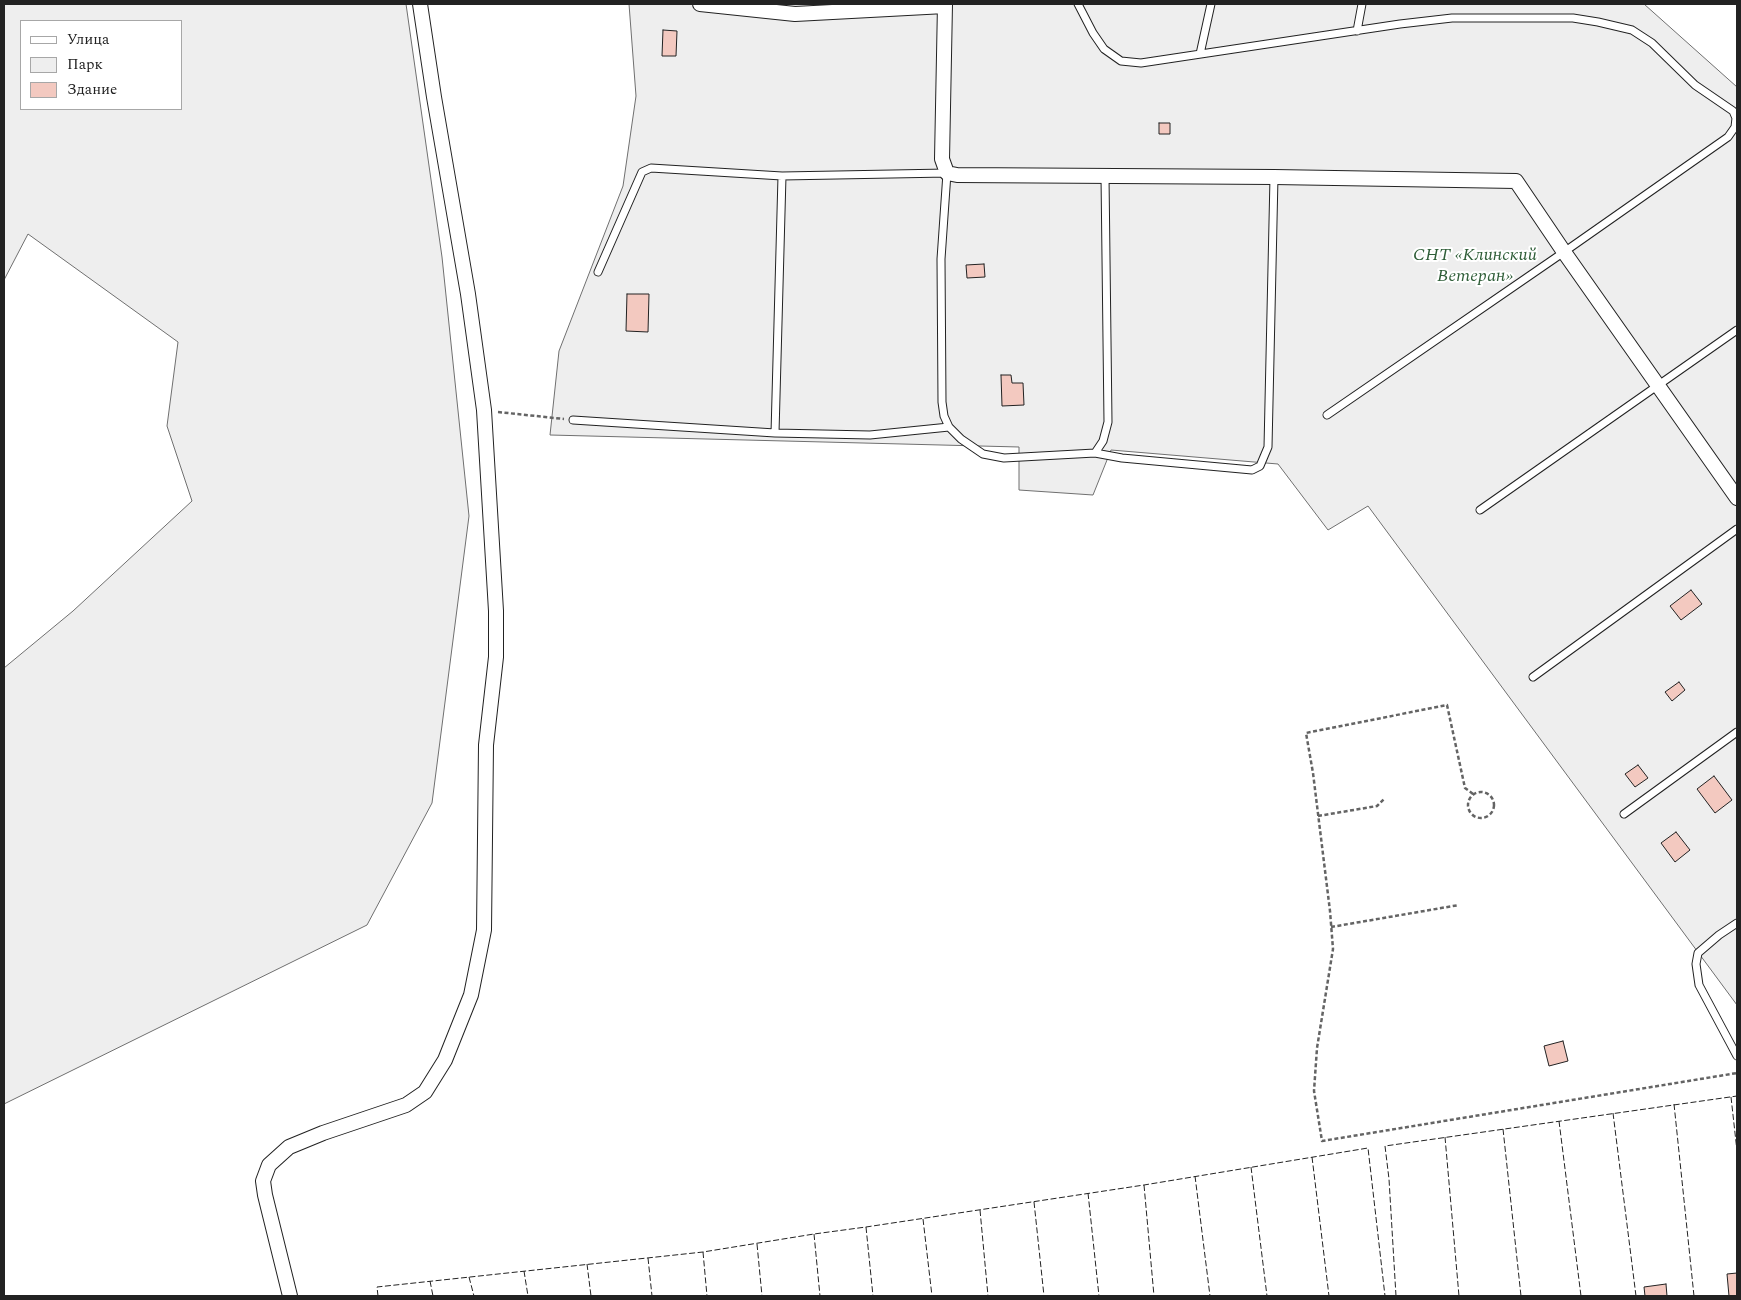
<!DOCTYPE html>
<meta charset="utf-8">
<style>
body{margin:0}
#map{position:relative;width:1741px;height:1300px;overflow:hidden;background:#fff;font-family:Spectral,serif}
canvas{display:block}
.frame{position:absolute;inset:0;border:5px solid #222;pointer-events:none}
.legend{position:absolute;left:20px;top:20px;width:162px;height:90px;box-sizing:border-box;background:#fff;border:1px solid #a7a7a7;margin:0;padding:6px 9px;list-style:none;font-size:15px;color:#222}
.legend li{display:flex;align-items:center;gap:10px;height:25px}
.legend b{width:25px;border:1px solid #a7a7a7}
</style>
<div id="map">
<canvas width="1741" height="1300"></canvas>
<div class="frame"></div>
<ul class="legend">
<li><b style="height:6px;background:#fff"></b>Улица</li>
<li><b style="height:14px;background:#eee"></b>Парк</li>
<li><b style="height:14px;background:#f3c9c0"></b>Здание</li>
</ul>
</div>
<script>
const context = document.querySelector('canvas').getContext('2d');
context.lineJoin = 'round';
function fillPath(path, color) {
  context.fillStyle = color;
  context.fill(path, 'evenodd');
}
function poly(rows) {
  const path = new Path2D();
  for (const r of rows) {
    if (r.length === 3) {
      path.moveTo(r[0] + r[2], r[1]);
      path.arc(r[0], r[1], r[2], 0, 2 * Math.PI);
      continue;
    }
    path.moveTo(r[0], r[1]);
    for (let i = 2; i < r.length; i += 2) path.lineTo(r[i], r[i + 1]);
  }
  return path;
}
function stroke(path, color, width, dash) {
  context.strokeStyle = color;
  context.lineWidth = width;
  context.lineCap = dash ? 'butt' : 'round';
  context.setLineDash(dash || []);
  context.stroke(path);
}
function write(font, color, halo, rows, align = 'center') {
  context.font = font + ' Spectral,serif';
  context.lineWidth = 4;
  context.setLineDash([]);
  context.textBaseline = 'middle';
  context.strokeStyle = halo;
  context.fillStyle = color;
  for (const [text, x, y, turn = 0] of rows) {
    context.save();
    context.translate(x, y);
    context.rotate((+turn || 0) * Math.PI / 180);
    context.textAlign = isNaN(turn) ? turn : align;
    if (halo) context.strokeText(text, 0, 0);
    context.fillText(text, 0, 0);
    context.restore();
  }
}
const green = poly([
 [4,4,406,4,442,257,469,516,432,803,367,925,4,1104,4,668,73,611,192,501,167,426,178,342,28,234,4,280,4,4],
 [21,21,181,21,181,109,21,109,21,21],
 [629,4,1644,4,1737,87,1737,1005,1368,506,1328,530,1278,464,1111,450,1093,495,1019,490,1019,447,550,435,559,351,623,186,636,96,629,4]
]);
fillPath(green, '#eee');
stroke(green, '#6f6f6f', 1);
const building = poly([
 [663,30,677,31,676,56,662,56,663,30],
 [1159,123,1170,123,1170,134,1159,134,1159,123],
 [984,264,985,277,967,278,966,265,984,264],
 [627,294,649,294,648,332,626,331,627,294],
 [1001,375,1011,375,1012,383,1023,383,1024,405,1002,406,1001,375],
 [1691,590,1702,604,1681,620,1670,606,1691,590],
 [1679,682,1685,690,1672,701,1665,692,1679,682],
 [1638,765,1648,778,1635,787,1625,774,1638,765],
 [1714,776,1732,800,1715,813,1697,789,1714,776],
 [1676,832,1690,850,1675,862,1661,843,1676,832],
 [1563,1041,1568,1061,1549,1066,1544,1046,1563,1041],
 [1737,1273,1737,1296,1729,1296,1727,1274,1737,1273],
 [1666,1284,1667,1296,1645,1296,1644,1287,1666,1284]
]);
fillPath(building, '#f3c9c0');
stroke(building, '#222', 1);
const service = poly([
 [1078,4,1093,33,1104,49,1121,61,1141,63,1400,24,1452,18,1573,18,1598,22,1632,30,1652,43,1695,85,1733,111,1736,118,1735,127,1728,137,1564,252,1327,415],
 [1357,31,1362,4],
 [1200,54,1211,4],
 [598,272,642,172,651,168,782,176,947,173,941,259,942,402,944,416,949,427,961,439,983,454,1004,458,1095,453,1103,441,1108,422,1105,176],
 [573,420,775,433,870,435,949,427],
 [775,433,782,176],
 [1095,453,1122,458,1252,470,1260,466,1268,447,1274,177],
 [1480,510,1737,330],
 [1533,677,1737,529],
 [1624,814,1737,732],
 [1737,923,1719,935,1698,953,1696,964,1699,985,1737,1056]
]);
const minor = poly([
 [700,4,795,14,945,6],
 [945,4,942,159,947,173,957,175,1274,177,1516,181,1564,252,1737,498],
 [290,1296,265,1195,263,1181,269,1165,289,1147,323,1133,406,1105,425,1092,445,1060,471,995,484,930,486,745,496,657,496,611,484,410,468,294,434,97,420,4]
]);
stroke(service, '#222', 9);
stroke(minor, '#222', 16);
stroke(poly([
 [498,412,564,419],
 [1481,805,13],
 [1473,794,1465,788,1447,705,1306,733,1313,773,1330,911,1333,949,1317,1048,1314,1091,1322,1141,1737,1073],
 [1318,816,1377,806,1385,798],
 [1331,927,1459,905]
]), '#646464', 2.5, [4, 2.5]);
stroke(service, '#fff', 7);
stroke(minor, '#fff', 14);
stroke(poly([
 [1731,1097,1737,1151],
 [1674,1104,1694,1296],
 [1613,1113,1636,1296],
 [1559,1121,1581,1296],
 [1503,1129,1521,1296],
 [1445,1137,1459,1296],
 [1312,1157,1329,1296],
 [1251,1167,1267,1296],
 [1195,1176,1210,1296],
 [1144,1185,1154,1296],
 [1088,1193,1099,1296],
 [1034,1202,1044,1296],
 [980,1210,988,1296],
 [923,1219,932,1296],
 [866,1227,873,1296],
 [814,1234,820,1296],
 [757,1244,762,1296],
 [703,1252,707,1296],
 [648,1258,652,1296],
 [587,1264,591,1296],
 [524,1271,528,1296],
 [469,1277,474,1296],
 [430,1281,433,1296],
 [378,1296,377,1287,703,1252,814,1234,866,1227,1144,1185,1368,1148,1385,1296],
 [1396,1296,1389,1179,1385,1146,1737,1096]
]), '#222', 1, [6, 2.5]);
write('italic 18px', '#2f5e38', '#fff', [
 ["СНТ «Клинский",1475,256],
 ["Ветеран»",1475,277]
]);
</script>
